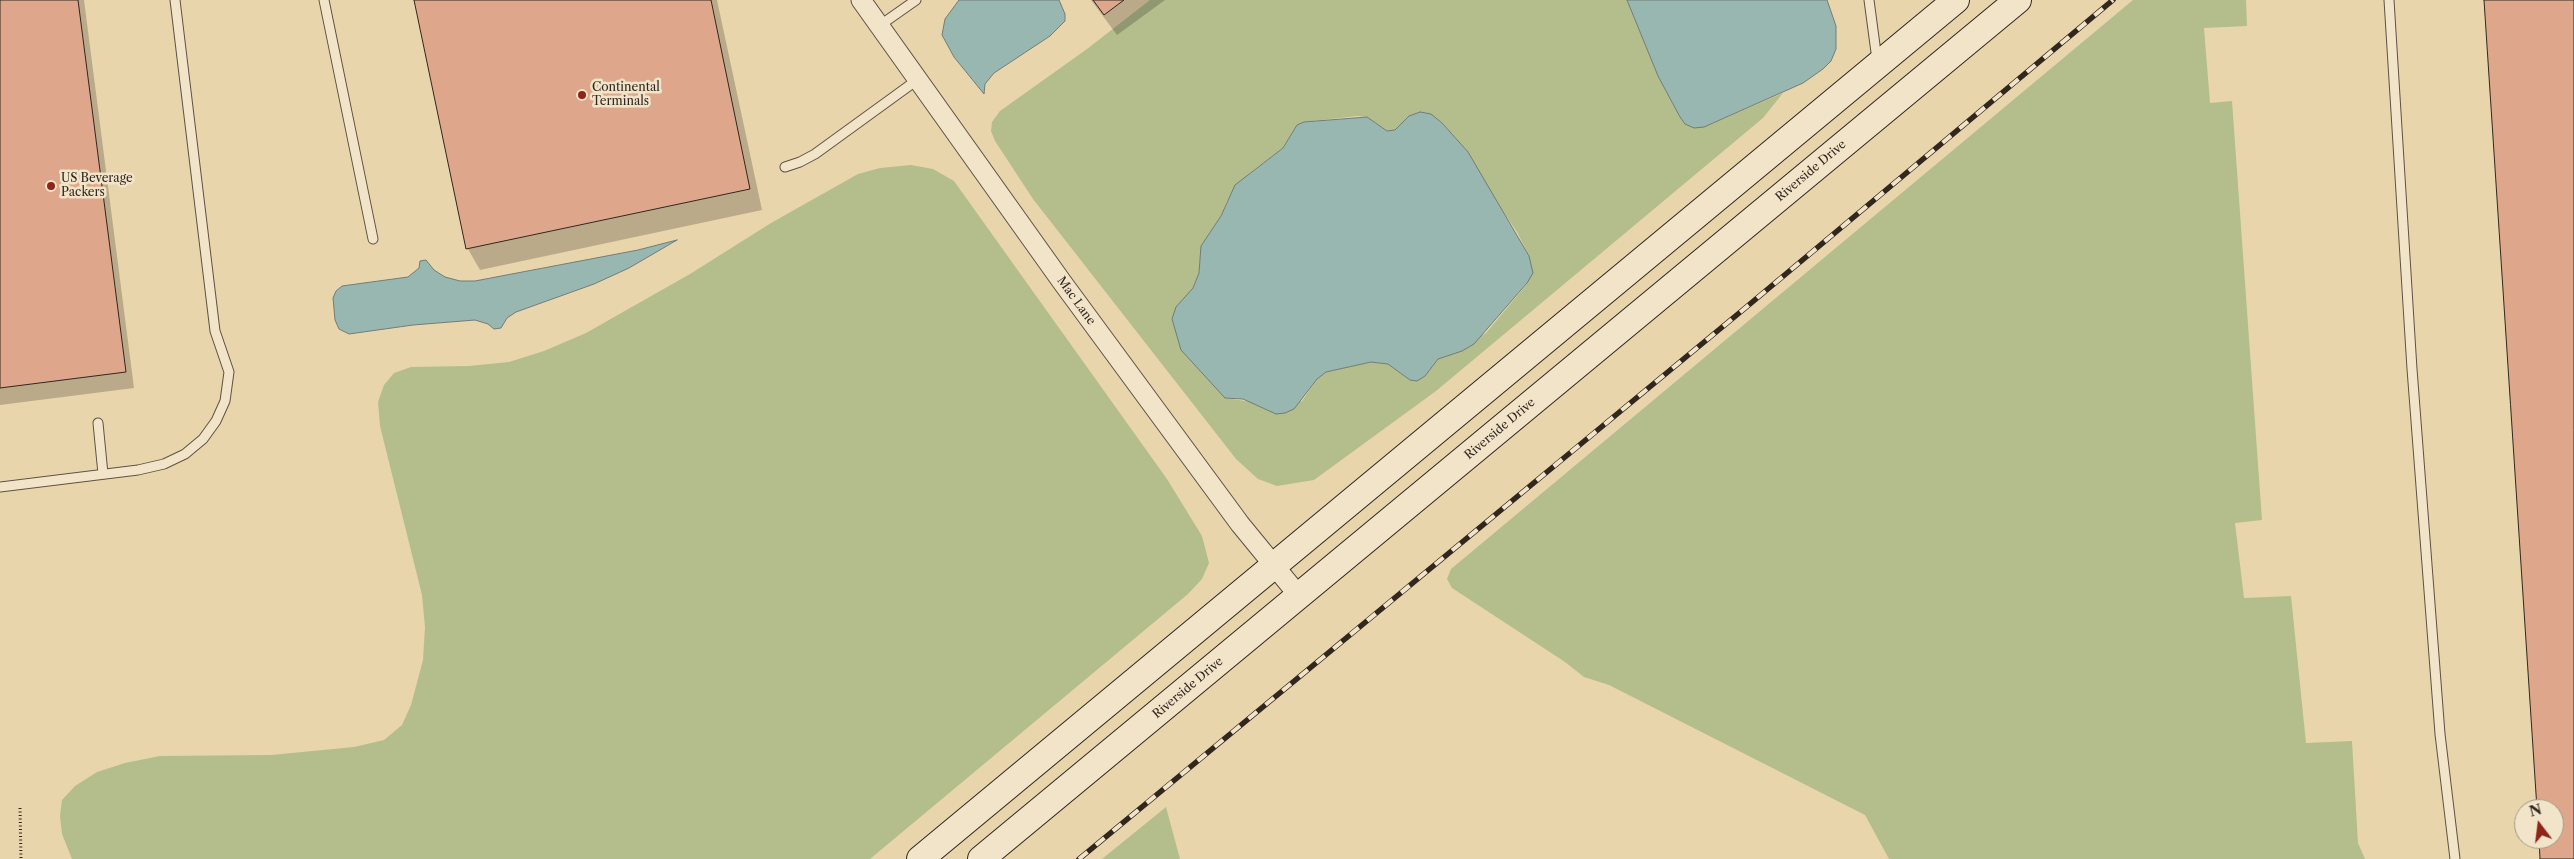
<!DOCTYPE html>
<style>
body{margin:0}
#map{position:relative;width:2574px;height:859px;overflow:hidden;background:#e9d5ac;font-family:"Libre Caslon Text",serif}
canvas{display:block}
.north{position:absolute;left:2514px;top:799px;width:50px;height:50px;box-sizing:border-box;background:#f1e4c9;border:1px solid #a59885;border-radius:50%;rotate:345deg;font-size:14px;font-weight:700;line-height:20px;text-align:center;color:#32271f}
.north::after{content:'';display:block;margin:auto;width:18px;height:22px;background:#8f2418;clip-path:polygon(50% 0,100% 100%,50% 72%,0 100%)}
</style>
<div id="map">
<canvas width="2574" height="859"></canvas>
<div class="north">N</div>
</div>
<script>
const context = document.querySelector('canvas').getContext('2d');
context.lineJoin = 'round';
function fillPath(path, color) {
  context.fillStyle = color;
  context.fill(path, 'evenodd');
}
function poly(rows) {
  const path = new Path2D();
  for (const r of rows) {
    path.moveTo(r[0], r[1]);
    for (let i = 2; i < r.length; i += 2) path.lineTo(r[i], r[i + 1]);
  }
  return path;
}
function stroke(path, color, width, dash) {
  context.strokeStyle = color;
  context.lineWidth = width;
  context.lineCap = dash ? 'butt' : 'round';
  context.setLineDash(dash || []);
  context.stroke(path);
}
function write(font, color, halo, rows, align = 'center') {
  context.font = font + ' "Libre Caslon Text",serif';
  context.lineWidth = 5;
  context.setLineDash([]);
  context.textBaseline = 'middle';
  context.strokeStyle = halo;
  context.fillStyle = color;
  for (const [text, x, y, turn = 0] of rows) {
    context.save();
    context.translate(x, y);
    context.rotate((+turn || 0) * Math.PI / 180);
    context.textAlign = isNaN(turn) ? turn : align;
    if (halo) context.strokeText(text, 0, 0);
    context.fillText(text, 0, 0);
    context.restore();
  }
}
fillPath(poly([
 [1150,0,1627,0,1658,76,1680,117,1704,127,1783,93,1763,118,1436,391,1314,480,1277,486,1258,479,1236,459,1033,199,995,141,991,131,992,122,1000,111,1087,49],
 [1358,116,1367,117,1387,131,1395,130,1409,116,1442,123,1468,152,1489,191,1517,232,1529,256,1527,284,1486,333,1449,355,1438,359,1425,376,1417,380,1410,380,1388,364,1371,362,1326,372,1317,379,1302,401,1264,409,1252,402,1225,398,1206,375,1176,307,1193,289,1199,273,1201,246,1221,216,1227,201,1250,173,1283,148,1297,125,1304,122],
 [2133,0,2246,0,2247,26,2204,28,2210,103,2232,101,2262,520,2235,523,2244,598,2291,596,2306,743,2352,741,2358,843,2365,859,1889,859,1865,815,1609,685,1584,677,1565,662,1452,588,1447,579,1451,569],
 [911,165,933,169,954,181,1167,479,1202,536,1209,563,1202,579,1188,594,870,859,72,859,62,834,60,816,62,800,75,786,97,772,125,763,160,756,271,755,354,747,384,740,402,725,411,705,423,660,425,627,422,595,380,426,378,402,384,385,394,373,411,367,469,366,509,362,544,351,586,333,690,274,771,223,858,174,880,168],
 [1166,807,1180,859,1102,859]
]), '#b3be8c');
const water = poly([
 [959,0,1059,0,1065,14,1065,21,1050,36,994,73,985,84,984,94,954,57,942,35,945,19,959,0],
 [1627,0,1827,0,1836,26,1836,49,1831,61,1823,69,1803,83,1704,127,1694,128,1685,124,1680,117,1658,76,1627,0],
 [1420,112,1431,114,1442,123,1468,152,1529,256,1533,273,1527,283,1474,344,1462,351,1438,359,1425,376,1417,381,1410,380,1388,364,1371,362,1326,372,1317,379,1294,409,1285,413,1276,414,1243,399,1225,398,1181,350,1172,319,1176,307,1193,288,1199,273,1201,246,1221,216,1235,185,1283,148,1297,125,1304,122,1367,117,1387,131,1395,130,1409,116,1420,112],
 [677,240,629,268,594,284,516,312,507,318,501,328,494,329,488,324,475,320,413,325,349,334,339,329,335,320,333,298,336,291,342,286,408,277,419,268,420,261,426,260,434,270,445,277,460,281,475,281,638,250,677,240]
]);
fillPath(water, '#99b7b1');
stroke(water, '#707d77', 1);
fillPath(poly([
 [0,0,84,0,134,388,0,405],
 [415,0,717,0,762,210,480,270,468,249],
 [1091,0,1165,0,1117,35]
]), '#0003');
const building = poly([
 [0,0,78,0,126,372,0,388,0,0],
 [414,0,711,0,750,189,466,249,414,0],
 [1093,0,1124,0,1104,15,1093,0],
 [2484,0,2574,0,2574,859,2540,859,2539,839,2554,839,2554,809,2537,809,2484,0]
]);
fillPath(building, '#dea68a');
stroke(building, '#32271f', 1);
const service = poly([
 [324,0,373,239],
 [1869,0,1877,60],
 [2389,0,2412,369,2440,734,2455,859],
 [879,26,916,0],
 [785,167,800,162,815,154,917,80],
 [98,423,103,474],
 [0,487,138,470,164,464,185,454,203,439,216,421,225,401,229,372,215,331,175,0]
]);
const minor = poly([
 [861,0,1062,282,1240,524,1299,596]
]);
const secondary = poly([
 [920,859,1956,0],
 [981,859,2018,0]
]);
stroke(service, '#605242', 11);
stroke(minor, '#605242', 21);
stroke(secondary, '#32271f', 28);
stroke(poly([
 [20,808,21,859]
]), '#32271f', 3, [1, 2.5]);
stroke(service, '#f1e4c9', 9);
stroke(minor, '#f1e4c9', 19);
stroke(secondary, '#f1e4c9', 26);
const rail = poly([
 [1079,859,1744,309,2113,0]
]);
stroke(rail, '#32271f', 5.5);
stroke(rail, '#f1e4c9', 4, [11]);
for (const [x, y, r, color] of [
 [582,95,5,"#8f2418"],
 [51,186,5,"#8f2418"]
]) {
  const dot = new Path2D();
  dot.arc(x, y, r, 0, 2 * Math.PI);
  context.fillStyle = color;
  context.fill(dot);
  stroke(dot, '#f1e4c9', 2);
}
write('12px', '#32271f', '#f1e4c9', [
 ["Continental",592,88],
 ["Terminals",592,102],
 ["US Beverage",61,179],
 ["Packers",61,193]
], 'left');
write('12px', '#32271f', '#f1e4c9', [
 ["Riverside Drive",1811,171,-40],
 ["Mac Lane",1076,301,54],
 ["Riverside Drive",1500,429,-40],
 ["Riverside Drive",1188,688,-40]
]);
</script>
